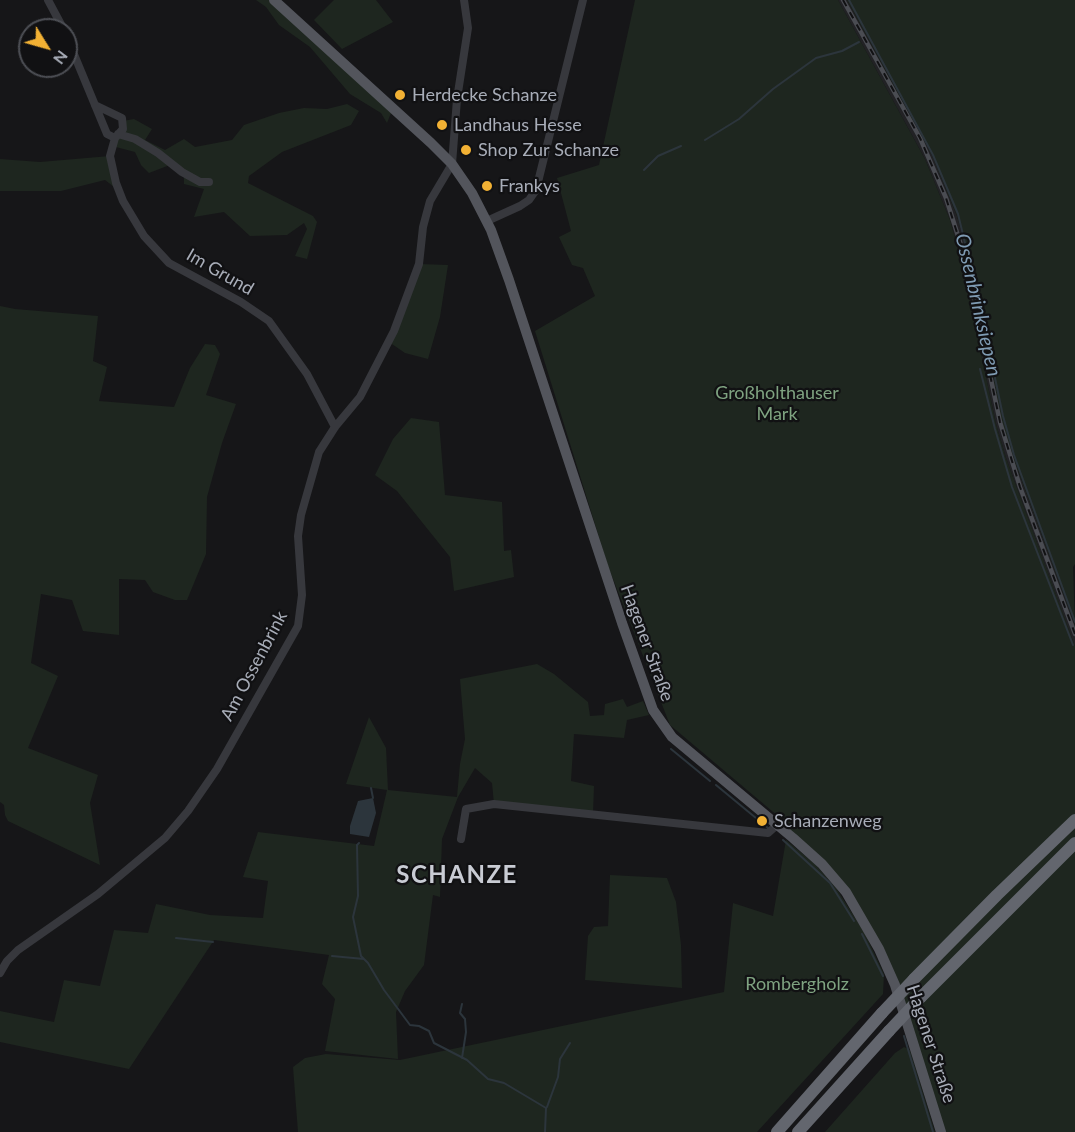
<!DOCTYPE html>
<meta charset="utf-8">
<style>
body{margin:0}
#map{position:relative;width:1075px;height:1132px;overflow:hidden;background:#161618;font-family:Lato,sans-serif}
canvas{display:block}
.north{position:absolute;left:18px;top:18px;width:60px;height:60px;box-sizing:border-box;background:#111113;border:2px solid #4d4f55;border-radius:50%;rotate:127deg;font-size:16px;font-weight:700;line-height:24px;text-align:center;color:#a8adb8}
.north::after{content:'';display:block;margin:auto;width:21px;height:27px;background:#f2b134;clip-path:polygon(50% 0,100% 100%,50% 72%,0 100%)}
</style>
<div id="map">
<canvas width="1075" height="1132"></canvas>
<div class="north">N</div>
</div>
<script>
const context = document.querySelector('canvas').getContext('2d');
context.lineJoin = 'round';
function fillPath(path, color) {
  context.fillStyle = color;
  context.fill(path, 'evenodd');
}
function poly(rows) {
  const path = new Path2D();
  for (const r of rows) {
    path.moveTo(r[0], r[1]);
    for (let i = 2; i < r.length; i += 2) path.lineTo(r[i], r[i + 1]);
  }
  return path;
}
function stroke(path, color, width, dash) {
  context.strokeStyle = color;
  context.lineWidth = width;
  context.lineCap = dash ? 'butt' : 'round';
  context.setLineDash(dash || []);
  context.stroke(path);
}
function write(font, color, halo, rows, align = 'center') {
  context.font = font + ' Lato,sans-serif';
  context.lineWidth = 4.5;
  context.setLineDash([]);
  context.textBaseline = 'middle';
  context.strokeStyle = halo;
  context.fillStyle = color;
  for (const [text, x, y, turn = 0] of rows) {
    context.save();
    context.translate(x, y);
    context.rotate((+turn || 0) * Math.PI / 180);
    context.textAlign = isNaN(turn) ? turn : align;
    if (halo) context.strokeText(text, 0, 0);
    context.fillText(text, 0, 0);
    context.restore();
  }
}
fillPath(poly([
 [838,0,847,0,932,155,957,216,970,261,1002,422,1012,454,1075,625,1075,647,1006,458,996,424,962,263,950,220,925,159]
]), '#222225');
fillPath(poly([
 [256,0,274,0,391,113,387,123,381,113,350,94,310,47,279,25,266,7],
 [334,0,376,0,393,22,342,49,314,20],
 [635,0,838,0,925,159,950,220,962,263,996,424,1006,458,1075,646,1075,1132,941,1132,895,985,846,892,793,838,785,822,670,725,608,566,535,331,595,296,583,268,572,265,559,237,571,231,557,178,599,165],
 [847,0,1075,0,1075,564,1073,567,1075,625,1012,454,1002,422,970,261,957,216,932,155],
 [347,104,359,111,351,125,282,152,249,176,248,183,313,216,317,222,307,259,295,256,307,229,304,223,287,235,250,236,224,212,194,217,204,189,184,184,184,170,175,163,149,173,141,165,135,152,112,146,123,121,134,119,152,129,145,140,165,150,184,139,195,147,232,140,244,125,279,113,304,108,327,109],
 [110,156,118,190,105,180,61,191,0,191,0,159,40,162],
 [419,264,448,265,440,317,428,359,405,353,389,342],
 [0,306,15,309,98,316,93,361,107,367,99,401,174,407,190,368,205,344,215,345,220,354,206,395,236,404,222,443,207,497,206,554,187,600,175,600,153,592,145,580,119,579,119,635,83,631,72,600,41,594,31,663,58,676,28,748,98,775,90,803,100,865,8,821,5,815,4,805,0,802],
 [411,418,439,422,445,495,502,502,504,551,511,550,514,577,454,591,450,557,397,491,375,475,393,439],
 [537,664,554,674,588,702,590,716,604,715,605,704,623,699,627,707,643,701,649,715,627,720,624,738,574,734,571,781,594,786,593,814,494,804,492,783,475,768,458,797,442,839,440,897,433,895,424,965,405,991,396,1012,398,1059,325,1051,335,999,322,984,329,955,214,940,129,1069,0,1042,0,1011,54,1022,64,980,100,986,114,930,148,933,156,904,210,915,263,918,268,881,243,877,258,832,374,846,387,790,346,784,369,717,386,748,388,790,457,797,460,764,465,739,460,679],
 [786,840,815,864,836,888,864,932,884,974,883,994,757,1132,298,1132,293,1067,305,1058,326,1054,400,1060,724,992,733,903,773,916],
 [610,875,667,878,676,902,681,945,682,988,585,980,588,936,594,927,608,926],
 [904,1047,910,1050,935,1132,825,1132,895,1053]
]), '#1e261f');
fillPath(poly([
 [373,798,376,813,369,837,350,834,350,826,358,801]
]), '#2c353c');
stroke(poly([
 [849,0,933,155,958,214,978,297,1003,416,1014,455,1075,622],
 [705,140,739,119,773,89,816,58,842,51,859,42],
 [644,170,658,156,681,146],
 [980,369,995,429,1012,487,1073,645],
 [671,749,710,781],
 [716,785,768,828],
 [371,788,373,798],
 [783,840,830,883,854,921],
 [359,843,357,845,358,896,353,917,361,956,368,963,384,990,410,1025,419,1026,429,1031,434,1043,467,1060,488,1079,504,1083,546,1108,545,1132],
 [862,934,883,976],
 [176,938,213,942],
 [332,956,364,959],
 [904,1036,933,1132],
 [462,1058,466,1032,465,1019,460,1013,462,1004],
 [547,1107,558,1077,560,1059,570,1043]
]), '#2c353c', 2);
stroke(poly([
 [48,0,64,30],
 [66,35,107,134,115,138],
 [95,105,122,118,123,129,115,138,110,156,116,183,123,201,144,236,169,263,241,302,269,321,307,374,335,427],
 [118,134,135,139,158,153,182,172,200,182,209,182],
 [487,221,520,206,529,200,536,190,583,0],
 [461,839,466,809,494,804,768,833,777,825],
 [0,973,7,961,18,950,98,894,165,838,188,811,217,769,298,626,302,595,298,536,301,515,319,452,335,427,360,397,394,331,419,264,423,227,430,201,452,164,457,99,468,28,464,0]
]), '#37383d', 8);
stroke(poly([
 [274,0,431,143,452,164,472,193,491,230,509,280,622,623,653,710,672,737,793,838,822,864,846,892,879,949,895,985,941,1132]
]), '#53555c', 10);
stroke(poly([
 [914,979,997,895,1075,820],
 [921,997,1075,843],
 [777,1132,882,1013],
 [798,1132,889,1031]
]), '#63666e', 12);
const rail = poly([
 [843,0,920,138,946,198,966,261,1000,422,1020,487,1075,634]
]);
stroke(rail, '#4a4c52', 4.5);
stroke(rail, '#111113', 2, [7]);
stroke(poly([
 [882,1013,914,979],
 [889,1031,921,997]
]), '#63666e', 12);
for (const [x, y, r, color] of [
 [400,95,6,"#f2b134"],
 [442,125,6,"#f2b134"],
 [466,150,6,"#f2b134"],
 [487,186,6,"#f2b134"],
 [762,821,6,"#f2b134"]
]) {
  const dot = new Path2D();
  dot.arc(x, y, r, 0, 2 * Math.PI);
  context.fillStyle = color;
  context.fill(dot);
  stroke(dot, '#111113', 2);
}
write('18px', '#a8adb8', '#111113', [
 ["Herdecke Schanze",412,95],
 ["Landhaus Hesse",454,125],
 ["Shop Zur Schanze",478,150],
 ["Frankys",499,186],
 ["Schanzenweg",774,821]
], 'left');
write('18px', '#a8adb8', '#111113', [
 ["Im Grund",220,272,30],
 ["Hagener Straße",647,643,70],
 ["Am Ossenbrink",254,666,-62],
 ["Hagener Straße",931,1044,72]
]);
write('18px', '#7fa381', '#111113', [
 ["Großholthauser",777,393],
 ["Mark",777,414],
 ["Rombergholz",797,984]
]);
write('italic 20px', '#7f9bb3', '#111113', [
 ["Ossenbrinksiepen",978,305,77]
]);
context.letterSpacing = '1.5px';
write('bold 24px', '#c9ccd4', '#111113', [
 ["SCHANZE",457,875]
]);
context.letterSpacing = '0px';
</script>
